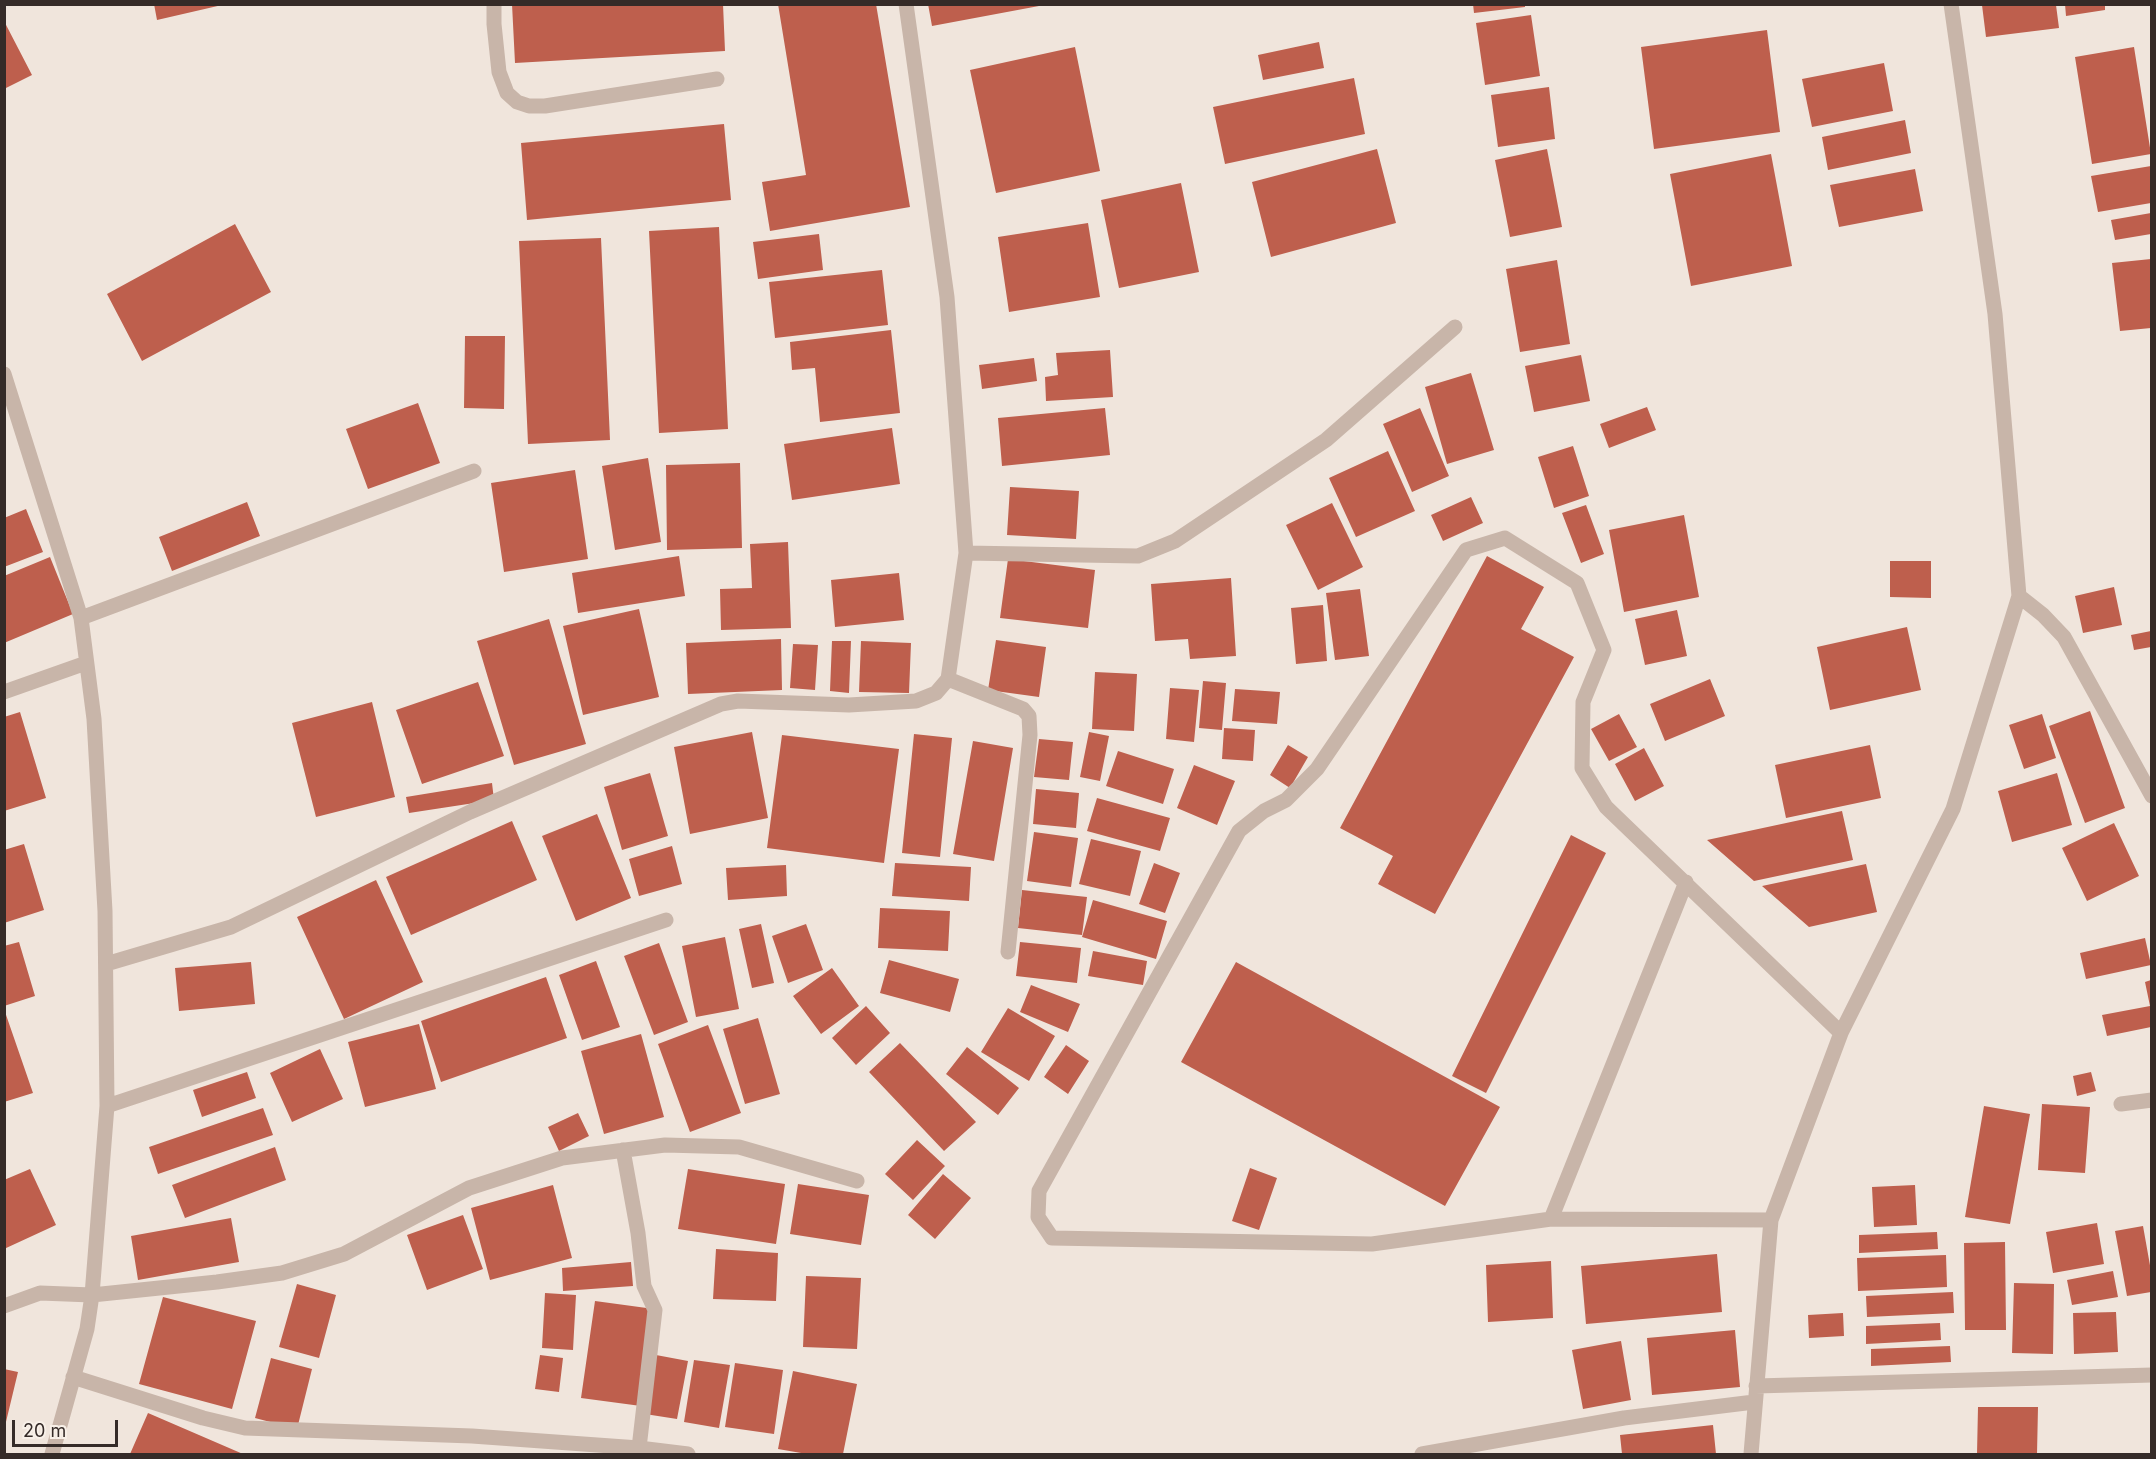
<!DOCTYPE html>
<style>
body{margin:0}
#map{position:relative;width:2156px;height:1459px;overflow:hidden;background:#f0e5dc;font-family:Inter,sans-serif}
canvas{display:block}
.frame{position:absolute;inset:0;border:6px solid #352b28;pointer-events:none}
.scale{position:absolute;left:12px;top:1420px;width:106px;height:27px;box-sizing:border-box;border:3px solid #352b28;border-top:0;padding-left:8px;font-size:18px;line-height:21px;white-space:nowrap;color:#352b28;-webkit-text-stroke:4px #f8f0e8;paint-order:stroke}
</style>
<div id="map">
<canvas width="2156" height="1459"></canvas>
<div class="frame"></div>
<div class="scale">20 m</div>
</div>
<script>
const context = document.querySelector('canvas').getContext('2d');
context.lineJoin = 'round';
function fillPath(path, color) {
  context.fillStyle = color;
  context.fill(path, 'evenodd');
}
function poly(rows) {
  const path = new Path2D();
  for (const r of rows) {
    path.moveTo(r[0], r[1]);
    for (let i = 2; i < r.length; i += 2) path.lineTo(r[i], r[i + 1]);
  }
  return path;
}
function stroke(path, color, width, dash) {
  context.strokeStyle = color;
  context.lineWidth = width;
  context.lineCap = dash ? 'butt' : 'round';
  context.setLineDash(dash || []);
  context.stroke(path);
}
fillPath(poly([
 [154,4,222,4,222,5,157,20],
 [512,4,723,4,725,51,515,63],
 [778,4,876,4,910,207,770,231,762,182,806,175],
 [928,4,1039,4,1039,6,932,26],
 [1473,4,1525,4,1525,7,1474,13],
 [2065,4,2105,4,2105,10,2066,16],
 [1982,5,2056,5,2059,28,1986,37],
 [1531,15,1540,76,1485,85,1476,23],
 [4,21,32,75,4,89],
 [1767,30,1780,132,1654,149,1641,47],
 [1319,42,1324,68,1263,80,1258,55],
 [1075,47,1100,171,996,193,970,70],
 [2134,47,2151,154,2092,164,2075,57],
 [1884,63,1893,111,1812,127,1802,79],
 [1354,78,1365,134,1225,164,1213,107],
 [1549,87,1555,139,1498,147,1491,95],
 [1905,120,1911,153,1828,170,1822,137],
 [724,124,731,200,527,220,521,143],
 [1377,149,1396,223,1271,257,1252,182],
 [1547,149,1562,227,1510,237,1495,160],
 [1771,154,1792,266,1691,286,1670,174],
 [2151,166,2151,203,2098,212,2091,176],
 [1915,169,1923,211,1839,227,1830,185],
 [1181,183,1199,272,1119,288,1101,200],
 [2151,213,2151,234,2115,240,2111,220],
 [1088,223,1100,297,1009,312,998,237],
 [235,224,271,292,142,361,107,294],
 [719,227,728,429,659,433,649,231],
 [819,234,823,270,758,279,753,242],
 [601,238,610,440,528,444,519,241],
 [2151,259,2151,328,2120,331,2112,263],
 [1557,260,1570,344,1520,352,1506,269],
 [882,270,888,325,775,338,769,282],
 [891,330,900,413,820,422,815,368,792,370,790,342],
 [465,336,505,336,504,409,464,408],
 [1110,350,1113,397,1046,401,1045,377,1058,375,1056,353],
 [1581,355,1590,401,1534,412,1525,366],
 [1034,358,1037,381,982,389,979,365],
 [1471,373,1494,450,1447,464,1425,387],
 [418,403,440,463,368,489,346,429],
 [1647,407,1656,430,1609,448,1600,424],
 [1105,408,1110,455,1002,466,998,418],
 [1420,408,1449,476,1412,492,1383,424],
 [892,428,900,484,792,500,784,444],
 [1573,446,1589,496,1554,508,1538,457],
 [1388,451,1415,511,1356,537,1329,478],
 [648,458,661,542,615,550,602,466],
 [740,463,742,548,667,550,666,465],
 [575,470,588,559,504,572,491,483],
 [1010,487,1079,491,1076,539,1007,535],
 [1471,497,1483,523,1443,541,1431,515],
 [247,502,260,536,172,571,159,537],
 [1332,503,1363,567,1318,590,1286,525],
 [1586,505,1604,554,1581,563,1562,513],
 [26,509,43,552,4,567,4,518],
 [1684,515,1699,597,1624,612,1609,530],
 [788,542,791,628,721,630,720,589,752,588,750,544],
 [679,556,685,596,578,613,572,573],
 [1487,556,1544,587,1521,629,1574,657,1435,914,1378,884,1393,856,1340,828],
 [50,557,73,614,4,643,4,576],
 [1008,559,1095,570,1088,628,1000,618],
 [1890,561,1931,561,1931,598,1890,597],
 [899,573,904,620,835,627,831,580],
 [1231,578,1236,656,1190,659,1188,639,1155,641,1151,584],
 [2114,587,2122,625,2083,633,2075,596],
 [1360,589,1369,656,1335,660,1326,593],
 [1323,605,1327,661,1296,664,1291,608],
 [639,609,659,697,583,715,563,626],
 [1677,610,1687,656,1645,665,1635,619],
 [549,619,586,744,514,765,477,641],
 [1907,627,1921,690,1830,710,1817,647],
 [2151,631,2151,647,2134,650,2131,635],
 [781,639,782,690,688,694,686,643],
 [996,640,1046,647,1039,697,988,690],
 [832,641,851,641,849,693,830,691],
 [861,641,911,643,909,693,859,692],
 [793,644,818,645,815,690,790,688],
 [1095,672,1137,674,1134,731,1092,729],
 [1710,679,1725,716,1665,741,1650,704],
 [1203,681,1226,683,1222,730,1199,728],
 [478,682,504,756,422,784,396,710],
 [1170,688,1199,690,1194,742,1166,739],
 [1235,689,1280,692,1277,724,1232,721],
 [372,702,395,797,316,817,292,723],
 [2090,711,2125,808,2085,823,2049,726],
 [20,712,46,798,4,811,4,717],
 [1619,714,1637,747,1609,761,1591,729],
 [2042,714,2056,758,2024,769,2009,725],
 [1224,728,1255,730,1253,761,1222,759],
 [752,732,768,818,690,834,674,747],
 [1089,732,1109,736,1100,781,1080,777],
 [914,734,952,738,940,857,902,853],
 [782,735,899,749,884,863,767,848],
 [1039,739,1073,742,1069,780,1034,777],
 [973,741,1013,748,994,861,953,854],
 [1288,745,1308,757,1290,788,1270,775],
 [1870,745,1881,798,1786,818,1775,765],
 [1644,748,1664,786,1635,801,1615,764],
 [1118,751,1174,769,1163,804,1106,786],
 [1194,765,1235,781,1217,825,1177,808],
 [650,773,668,836,622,850,604,787],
 [2057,773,2072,825,2012,842,1998,791],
 [492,783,494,800,409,813,406,797],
 [1036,789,1079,793,1076,828,1033,824],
 [1097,798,1170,818,1160,851,1087,831],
 [1842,811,1853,860,1754,881,1707,840],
 [597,814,631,898,576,921,542,836],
 [512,821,537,880,411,935,386,877],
 [2114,823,2139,876,2087,901,2062,848],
 [1034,832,1078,838,1071,887,1027,881],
 [1571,835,1606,853,1486,1093,1452,1076],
 [1091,839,1141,851,1130,896,1079,884],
 [24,844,44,910,4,923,4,850],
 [672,846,682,884,639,896,629,859],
 [895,863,971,867,969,901,892,896],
 [1154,863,1180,873,1165,913,1139,904],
 [1866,864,1877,912,1809,927,1762,886],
 [786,865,787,896,728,900,726,868],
 [376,880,423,982,344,1019,297,917],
 [1022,890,1087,897,1082,935,1018,928],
 [1093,900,1167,921,1156,959,1082,937],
 [880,908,950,911,948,951,878,948],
 [761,924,774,983,752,988,739,929],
 [806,924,823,970,788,983,772,936],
 [725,937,739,1009,696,1017,682,946],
 [2145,938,2151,965,2086,979,2080,953],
 [19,942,35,996,4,1006,4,946],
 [1020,942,1081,948,1077,983,1016,976],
 [659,943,688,1022,654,1035,624,956],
 [1093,951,1147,961,1143,985,1088,976],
 [889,960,959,979,950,1012,880,993],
 [596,961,620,1027,582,1040,559,975],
 [251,962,255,1004,179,1011,175,968],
 [1236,962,1500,1107,1445,1206,1181,1062],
 [832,968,859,1006,821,1034,793,996],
 [546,977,567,1038,441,1082,421,1021],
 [2151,980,2151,1027,2107,1036,2102,1015,2150,1006,2145,982],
 [1031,985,1080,1004,1068,1032,1020,1012],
 [866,1006,890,1033,856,1065,832,1038],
 [1008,1008,1055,1036,1029,1081,981,1052],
 [4,1009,33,1093,4,1102],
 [758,1018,780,1094,745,1104,723,1029],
 [419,1024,436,1089,365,1107,348,1042],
 [708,1025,741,1113,690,1132,658,1044],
 [641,1034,664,1117,604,1134,581,1051],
 [900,1043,976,1122,944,1151,869,1072],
 [1066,1045,1089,1061,1068,1094,1044,1077],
 [967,1047,1019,1088,998,1115,946,1074],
 [320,1049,343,1099,292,1122,270,1073],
 [247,1072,256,1098,202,1117,193,1090],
 [2091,1072,2096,1091,2077,1096,2073,1076],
 [2042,1104,2090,1107,2085,1173,2038,1170],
 [1984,1106,2030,1114,2010,1224,1965,1217],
 [263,1108,273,1135,158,1174,149,1147],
 [578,1113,589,1136,559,1151,548,1127],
 [917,1140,945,1166,913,1200,885,1174],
 [275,1147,286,1180,185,1218,172,1185],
 [1250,1168,1277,1178,1259,1230,1232,1221],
 [30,1169,56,1225,4,1249,4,1180],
 [688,1169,785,1184,776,1244,678,1229],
 [943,1174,971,1198,935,1239,908,1215],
 [798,1184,869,1195,861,1245,790,1234],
 [553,1185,572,1258,490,1280,471,1208],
 [1915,1185,1917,1225,1874,1227,1872,1187],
 [463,1215,483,1269,427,1290,407,1235],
 [231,1218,239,1262,138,1280,131,1236],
 [2097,1223,2104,1264,2053,1273,2046,1232],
 [2143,1226,2151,1271,2151,1292,2127,1296,2115,1231],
 [1937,1232,1938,1249,1859,1253,1859,1235],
 [2005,1242,2006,1330,1965,1330,1964,1243],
 [716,1249,778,1253,776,1301,713,1299],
 [1717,1254,1722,1312,1586,1324,1581,1266],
 [1946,1255,1947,1287,1858,1291,1857,1258],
 [1551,1261,1553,1318,1488,1322,1486,1265],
 [631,1262,633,1286,563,1291,562,1268],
 [2113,1271,2118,1297,2072,1305,2067,1280],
 [806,1276,861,1278,857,1349,803,1347],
 [2014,1283,2054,1284,2053,1354,2012,1353],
 [297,1284,336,1295,319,1358,279,1347],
 [1953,1292,1954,1313,1867,1317,1866,1296],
 [545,1293,576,1295,573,1350,542,1348],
 [163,1297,256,1321,232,1409,139,1384],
 [595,1301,654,1309,641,1406,581,1398],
 [2116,1312,2118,1352,2074,1354,2073,1313],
 [1843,1313,1844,1336,1809,1338,1808,1315],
 [1940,1323,1941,1340,1866,1344,1866,1326],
 [1735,1330,1740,1387,1652,1395,1647,1338],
 [1621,1341,1631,1400,1583,1409,1572,1350],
 [1950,1346,1951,1362,1871,1366,1871,1349],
 [540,1355,563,1358,559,1392,535,1389],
 [656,1355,688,1361,677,1419,645,1414],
 [271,1358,312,1369,297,1429,255,1418],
 [694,1360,730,1365,719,1428,684,1422],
 [735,1363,783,1370,774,1434,725,1427],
 [4,1369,18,1372,5,1426,4,1426],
 [793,1371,857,1384,843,1454,807,1454,778,1449],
 [1978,1407,2038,1407,2037,1454,1977,1454],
 [148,1413,243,1454,130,1454],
 [1713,1425,1716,1454,1622,1454,1620,1435]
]), '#be5f4d');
stroke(poly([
 [2121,1104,2152,1100]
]), '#c8b5a9', 15);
stroke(poly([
 [494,4,494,24,499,72,507,93,517,102,529,106,545,106,717,79],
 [4,374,81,618,94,719,105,911,107,1106,92,1295,87,1329,52,1454],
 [966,553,1138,556,1175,541,1326,440,1455,327],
 [2019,596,2043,615,2064,637,2152,796],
 [81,618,474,471],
 [948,679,1023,709,1029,716,1030,735,1008,952],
 [4,692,86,663],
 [106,964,231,927,470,812,721,704,738,701,849,705,916,701,936,693,948,679,966,553,947,297,906,4],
 [107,1106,666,920],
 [623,1150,638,1233,644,1286,655,1310,639,1448],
 [1551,1219,1686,882],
 [1771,1220,1551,1219,1372,1244,1052,1238,1038,1217,1039,1191,1239,831,1264,811,1286,800,1317,769,1466,550,1505,538,1577,583,1604,650,1583,702,1582,768,1606,807,1841,1033],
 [4,1306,40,1293,92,1295,217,1282,282,1273,344,1254,469,1188,562,1158,665,1145,739,1147,857,1181],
 [73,1377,203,1418,245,1428,472,1436,639,1448,688,1454],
 [1756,1386,2152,1375],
 [1422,1454,1624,1418,1754,1402],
 [1751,1454,1771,1220,1841,1033,1953,809,2019,596,1995,314,1951,4]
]), '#c8b5a9', 15);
</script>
